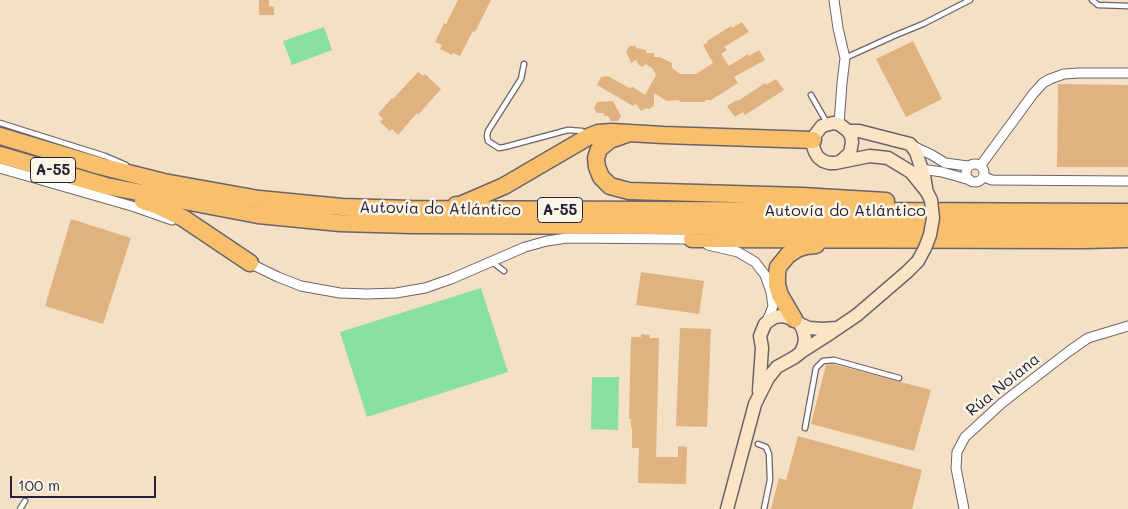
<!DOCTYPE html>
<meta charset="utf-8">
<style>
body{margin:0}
#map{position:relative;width:1128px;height:509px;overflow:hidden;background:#f4e0c4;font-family:Mali,sans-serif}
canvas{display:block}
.scale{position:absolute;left:10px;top:476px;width:146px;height:22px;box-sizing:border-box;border:2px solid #22223b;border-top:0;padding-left:6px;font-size:15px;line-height:18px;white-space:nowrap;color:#22223b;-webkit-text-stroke:4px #fcf5e5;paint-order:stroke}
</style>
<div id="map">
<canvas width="1128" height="509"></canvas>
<div class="scale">100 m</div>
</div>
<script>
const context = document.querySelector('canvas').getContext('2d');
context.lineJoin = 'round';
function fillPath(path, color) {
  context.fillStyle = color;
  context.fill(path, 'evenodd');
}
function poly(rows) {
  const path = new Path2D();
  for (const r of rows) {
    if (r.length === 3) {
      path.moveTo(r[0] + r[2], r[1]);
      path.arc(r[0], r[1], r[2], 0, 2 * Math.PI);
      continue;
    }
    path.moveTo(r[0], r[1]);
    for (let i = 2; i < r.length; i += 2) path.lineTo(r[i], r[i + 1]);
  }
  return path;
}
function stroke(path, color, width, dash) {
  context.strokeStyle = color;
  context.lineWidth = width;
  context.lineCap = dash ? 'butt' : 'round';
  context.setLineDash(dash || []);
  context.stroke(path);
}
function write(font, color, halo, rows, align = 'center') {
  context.font = font + ' Mali,sans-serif';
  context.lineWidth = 5;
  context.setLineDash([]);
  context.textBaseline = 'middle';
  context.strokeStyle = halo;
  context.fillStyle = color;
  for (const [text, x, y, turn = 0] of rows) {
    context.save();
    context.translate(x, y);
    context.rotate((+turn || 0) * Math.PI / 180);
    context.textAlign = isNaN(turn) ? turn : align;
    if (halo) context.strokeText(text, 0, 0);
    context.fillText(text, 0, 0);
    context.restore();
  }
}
fillPath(poly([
 [324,27,332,50,292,65,283,41],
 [481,288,508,372,367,417,340,332],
 [592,377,619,377,618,430,591,429]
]), '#88dfa2');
fillPath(poly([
 [259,0,269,0,269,6,274,7,274,15,259,15],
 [458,0,491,0,475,32,473,31,460,56,453,53,452,55,440,49,442,45,435,42,444,23,446,24],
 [742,22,749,32,724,47,727,50,721,54,729,66,748,54,749,56,759,50,765,60,734,77,738,83,711,100,706,100,704,102,680,102,679,100,667,101,654,93,654,106,649,109,646,108,641,111,636,104,633,106,597,85,601,77,608,76,629,88,633,87,645,95,656,75,653,69,646,64,642,67,639,65,636,60,631,63,626,51,630,46,636,46,636,48,642,49,646,50,646,53,654,53,654,57,660,57,672,63,672,68,680,74,696,74,713,63,703,45,708,42,707,41,731,26,732,28],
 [913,41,942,99,906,117,876,59],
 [418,72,423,76,425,74,441,89,418,115,417,113,398,135,392,129,390,131,380,122,383,119,378,114,392,98,393,99],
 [776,79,784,90,745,115,743,112,735,117,727,106,737,100,738,101,765,83,766,85],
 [1058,84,1128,85,1128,167,1057,167],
 [613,101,621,116,618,121,611,121,608,116,605,116,603,113,597,113,594,108,597,102],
 [71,219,131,238,103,324,45,306],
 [641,272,704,281,699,314,636,305],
 [680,328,711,329,707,427,676,426],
 [641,334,650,335,650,338,659,338,656,457,678,457,678,446,687,447,686,484,638,483,639,448,632,448,632,428,631,428,631,419,629,419,631,337,641,337],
 [833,364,931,390,914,451,811,424,826,365],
 [798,436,922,470,912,509,771,509,779,478,786,480]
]), '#e0b280');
const lane = poly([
 [1092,0,1098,5,1128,6],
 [845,58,896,35,923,24,970,0],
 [524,64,521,79,488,131,487,136,488,141,499,148,505,147,568,130,582,131,586,135],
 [811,95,827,123],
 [0,123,105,156,126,165],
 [492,262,504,271],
 [805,428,816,368,823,361,834,360,899,378],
 [758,444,766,447,769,454,770,480,764,509],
 [20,509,25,501]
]);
const street = poly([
 [834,0,838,28,845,58,842,83,839,124],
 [911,145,932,155,945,163,968,166],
 [975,173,9],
 [981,165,1033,94,1043,83,1050,79,1064,74,1079,73,1128,73],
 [0,168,135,207,172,220],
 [921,169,942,172,970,180],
 [984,177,992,180,1128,181],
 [708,245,738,252,755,262,765,275,771,292,773,306,770,314,766,323],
 [247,262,278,277,301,286,340,293,367,294,396,293,425,288,451,279,525,247,547,241,567,238,692,239,696,240],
 [964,509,956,468,957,452,965,437,1002,403,1068,352,1088,338,1128,326]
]);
const secondary = poly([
 [848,131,859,131,910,144,916,152,924,176,926,187],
 [841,161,850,153,852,142,851,136,848,131,839,124,833,123,822,126,815,135,813,146,815,152,818,157,823,161,829,163,835,163,870,156,888,158,911,172,927,192],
 [800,324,809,328,822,329,837,328],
 [759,391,762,348,760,336,765,324,770,320,775,317,782,316,794,319,800,324,803,330,805,338,804,345,801,352],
 [727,509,755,404,768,378,777,367,795,357,801,352,826,336,857,315,907,272,918,261]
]);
const highway = poly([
 [627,134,610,140,599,149,596,158,597,167,601,177,610,186,629,191,802,196,886,201],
 [0,136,100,166,164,182,259,199,342,207,411,209,1128,212],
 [0,155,106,186,258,215,340,223,412,225,912,227,1128,225],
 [143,201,158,206,183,218,250,263],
 [456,205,460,205,504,186,588,137,598,133,612,132,663,135,813,140],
 [692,239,1083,240,1128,239],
 [794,319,780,295,777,285,777,274,778,267,788,255,797,249,806,246,816,245]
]);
stroke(lane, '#6c646b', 7);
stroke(street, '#6c646b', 11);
stroke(secondary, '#6c646b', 15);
stroke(highway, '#6c646b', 19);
stroke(lane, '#fff', 4.5);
stroke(street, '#fff', 9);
stroke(secondary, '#fce5c4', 12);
stroke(highway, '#f8bf6c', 16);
const secondaryBridge = poly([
 [918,261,925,248,930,235,933,218,931,200,927,192]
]);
stroke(secondaryBridge, '#6c646b', 15, []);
stroke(secondaryBridge, '#fce5c4', 12);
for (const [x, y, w] of [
 [53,170,45],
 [560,210,45]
]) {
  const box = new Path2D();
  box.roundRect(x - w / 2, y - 12.5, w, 25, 4);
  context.fillStyle = '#fcf5e5';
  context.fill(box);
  stroke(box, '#22223b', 1);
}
write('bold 15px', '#22223b', null, [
 ["A-55",53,170],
 ["A-55",560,210]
]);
write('16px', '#22223b', '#fcf5e5', [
 ["Autovía do Atlántico",440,209,1],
 ["Autovía do Atlántico",845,211],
 ["Rúa Noiana",1003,385,-39]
]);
</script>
